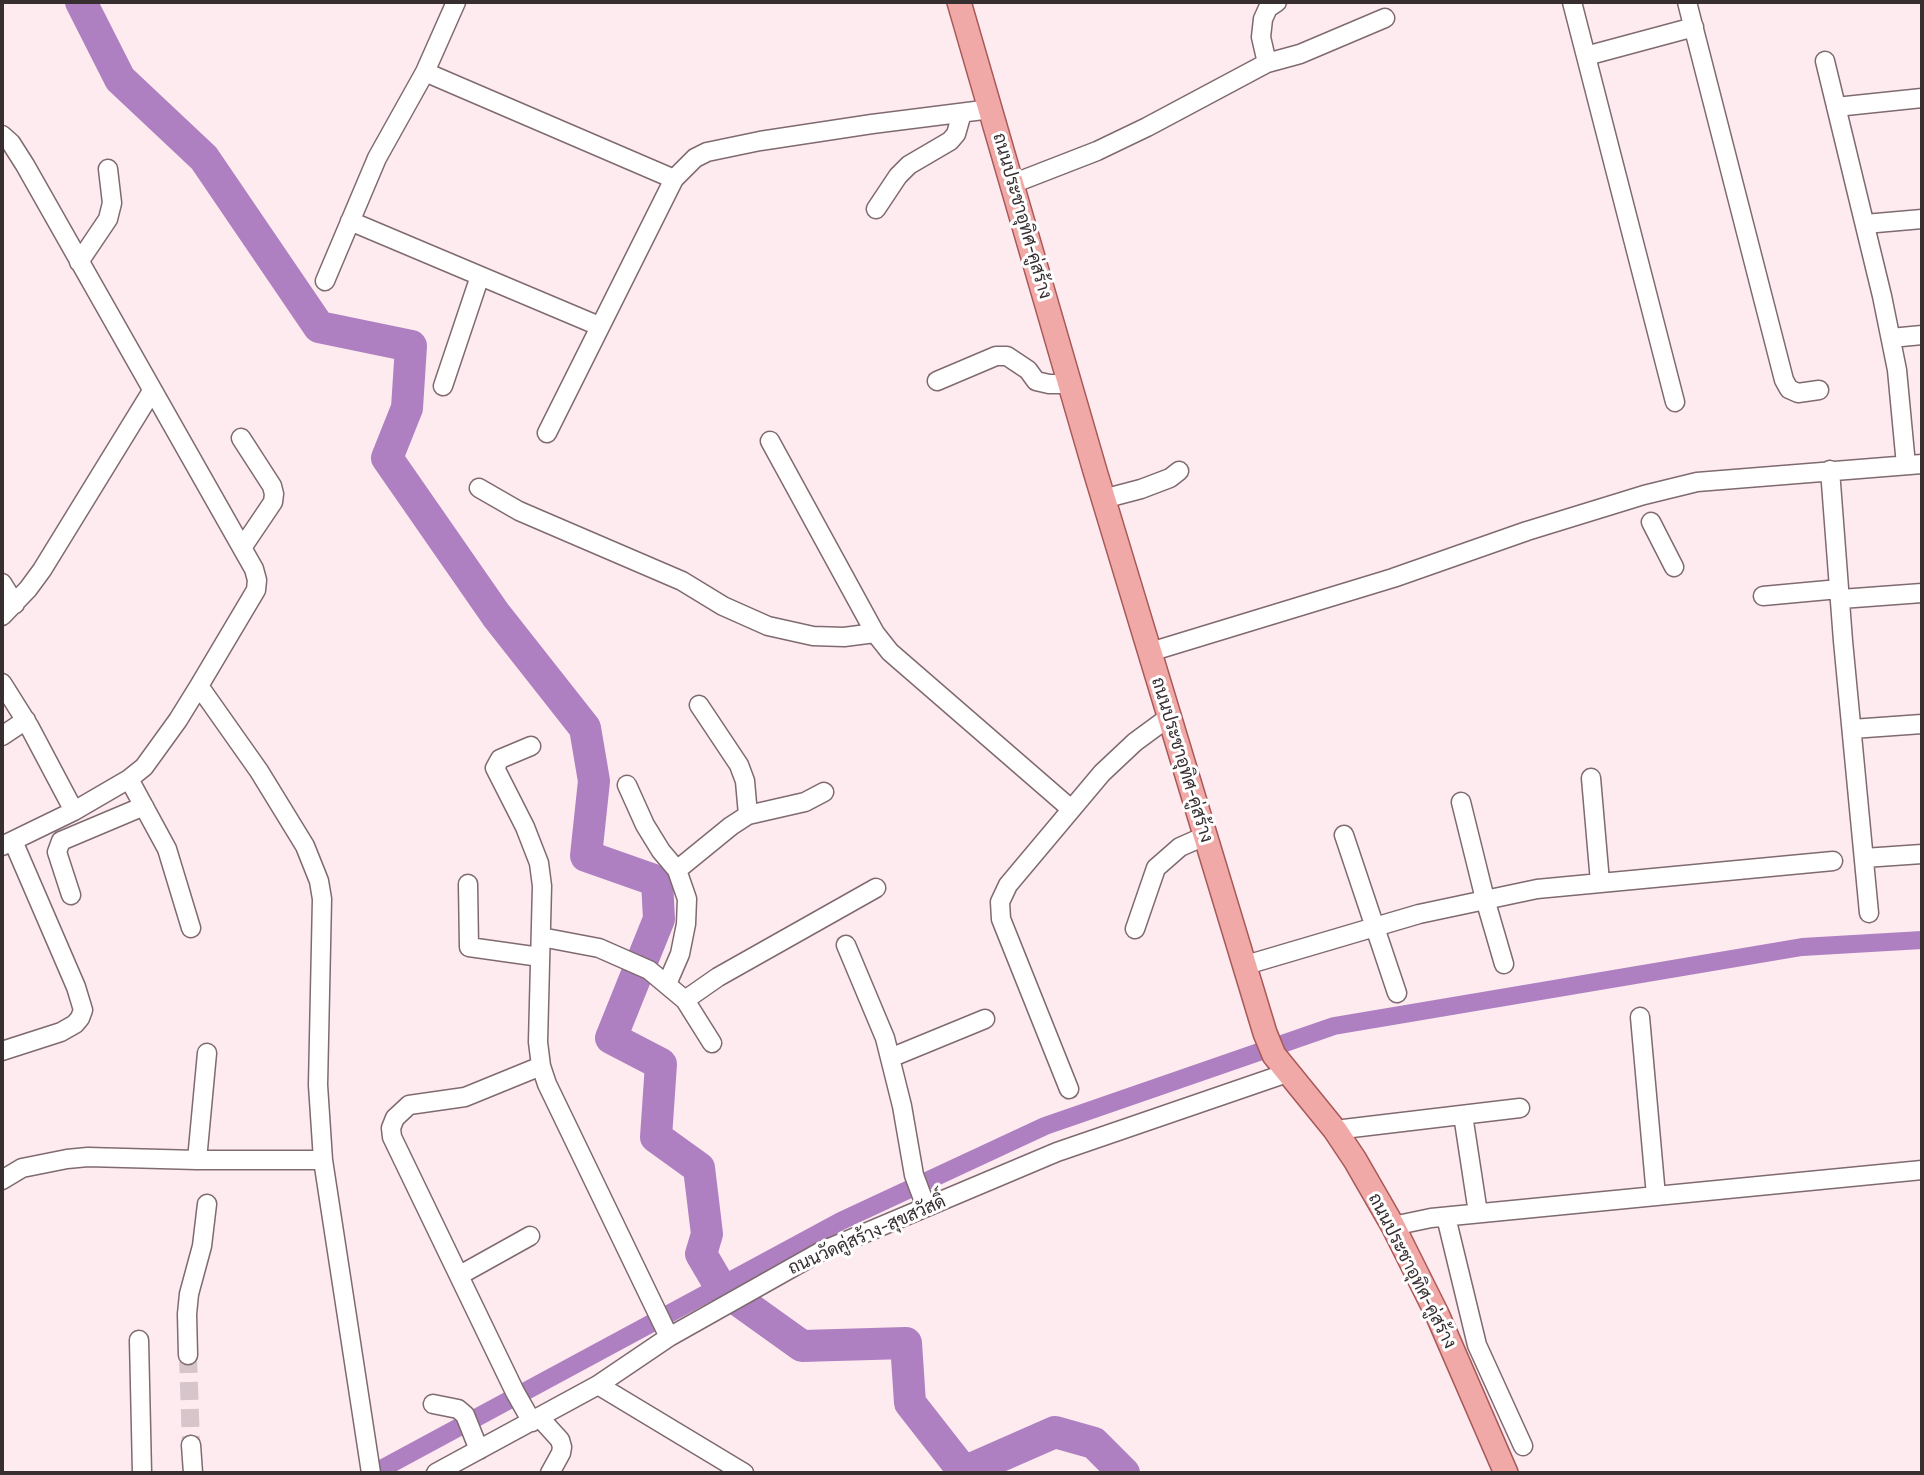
<!DOCTYPE html>
<meta charset="utf-8">
<style>
body{margin:0}
#map{position:relative;width:1924px;height:1475px;overflow:hidden;background:#feebf0;font-family:Inter,sans-serif}
canvas{display:block}
.frame{position:absolute;inset:0;border:4px solid #372e30;pointer-events:none}
</style>
<div id="map">
<canvas width="1924" height="1475"></canvas>
<div class="frame"></div>
</div>
<script>
const context = document.querySelector('canvas').getContext('2d');
context.lineJoin = 'round';
function poly(rows) {
  const path = new Path2D();
  for (const r of rows) {
    path.moveTo(r[0], r[1]);
    for (let i = 2; i < r.length; i += 2) path.lineTo(r[i], r[i + 1]);
  }
  return path;
}
function stroke(path, color, width, dash) {
  context.strokeStyle = color;
  context.lineWidth = width;
  context.lineCap = dash ? 'butt' : 'round';
  context.setLineDash(dash || []);
  context.stroke(path);
}
function write(font, color, halo, rows, align = 'center') {
  context.font = font + ' Inter,Sarabun,sans-serif';
  context.lineWidth = 6;
  context.setLineDash([]);
  context.textBaseline = 'middle';
  context.strokeStyle = halo;
  context.fillStyle = color;
  for (const [text, x, y, turn = 0] of rows) {
    context.save();
    context.translate(x, y);
    context.rotate((+turn || 0) * Math.PI / 180);
    context.textAlign = isNaN(turn) ? turn : align;
    if (halo) context.strokeText(text, 0, 0);
    context.fillText(text, 0, 0);
    context.restore();
  }
}
stroke(poly([
 [374,1473,841,1221,1045,1126,1334,1026,1802,947,1922,940]
]), '#af80c1', 18);
stroke(poly([
 [81,2,120,79,204,158,319,327,411,346,407,408,387,458,496,615,585,728,594,781,586,856,657,881,659,919,611,1038,661,1064,656,1137,699,1168,707,1234,701,1254,721,1288,802,1346,906,1343,910,1403,964,1472,1055,1432,1094,1443,1124,1473]
]), '#af80c1', 32);
stroke(poly([
 [188,1355,191,1445]
]), '#d6c5ca', 18, [18, 9]);
const minor = poly([
 [1572,2,1675,402],
 [1687,2,1784,380,1789,389,1798,393,1819,390],
 [1586,56,1694,27],
 [1825,61,1882,296,1897,370,1906,465],
 [1267,63,1261,37,1263,19,1268,8,1277,2],
 [425,72,674,179],
 [1836,107,1922,98],
 [2,135,11,143,25,165,254,569,257,580,256,590,199,686,178,720,144,767,129,779,74,811,2,846],
 [1012,184,1097,151,1147,127,1267,63,1300,54,1385,18],
 [876,209,898,176,909,165,950,141,956,134,962,113],
 [350,221,599,326],
 [1865,224,1922,219],
 [79,262,108,219,112,203,108,169],
 [325,281,377,158,425,72,456,2],
 [1891,338,1922,335],
 [937,381,996,356,1007,356,1028,370,1036,381,1049,384,1070,384],
 [443,386,480,276],
 [547,433,674,179,695,158,707,152,760,141,872,124,991,109],
 [241,438,272,486,274,494,273,502,242,548],
 [770,441,875,633,890,652,1071,809],
 [1830,470,1843,641,1869,913],
 [479,488,519,511,682,581,723,606,768,626,813,636,844,637,875,633],
 [1103,499,1141,489,1170,478,1179,471],
 [1651,522,1674,567],
 [2,583,15,604],
 [1763,596,1839,589],
 [1841,599,1922,593],
 [2,616,28,589,42,570,152,391],
 [1150,652,1393,578,1527,531,1644,495,1697,482,1922,464],
 [2,683,29,726,74,811],
 [199,686,259,771,305,846,319,881,322,899,318,1085,323,1160,371,1473],
 [1852,729,1922,724],
 [2,736,26,720],
 [531,746,500,759,495,768,525,827,539,863,542,886,538,1042,541,1066,547,1084,669,1337],
 [1591,778,1600,882],
 [129,779,167,849,191,928],
 [627,785,645,825,661,851,677,870,687,899,686,924,680,954,667,984],
 [1461,802,1485,899,1504,964],
 [748,815,805,802,824,792],
 [1344,835,1397,993],
 [1864,858,1922,854],
 [677,870,731,826,748,815,745,781,739,765,699,705],
 [468,884,469,947,540,957],
 [71,895,57,852,61,841,144,806],
 [1135,929,1156,868,1180,847,1205,836],
 [541,937,599,948,649,970,685,1000,712,1043],
 [846,945,885,1038,902,1106,914,1175,926,1207],
 [1246,965,1419,914,1537,889,1833,861],
 [685,1000,718,977,876,888],
 [1640,1017,1656,1196],
 [2,1051,61,1032,75,1024,80,1018,83,1010,76,987,13,841],
 [207,1053,197,1160,323,1160],
 [890,1058,985,1019],
 [1069,1089,1001,919,1000,902,1008,885,1102,773,1135,742,1169,717],
 [1463,1115,1478,1213],
 [1335,1130,1520,1108],
 [2,1180,22,1168,67,1159,88,1157,197,1160],
 [1446,1217,1477,1345,1523,1446],
 [1393,1226,1431,1218,1922,1170],
 [460,1275,530,1236],
 [139,1340,142,1473],
 [188,1355,187,1314,189,1294,202,1246,207,1204],
 [598,1385,744,1473],
 [433,1404,458,1409,465,1415,479,1450],
 [540,1418,560,1440,562,1447,561,1453,550,1473],
 [532,1422,515,1392,392,1137,391,1128,395,1118,409,1105,465,1097,541,1066],
 [191,1445,193,1473],
 [436,1473,598,1385,669,1337,820,1252,1057,1152,1287,1073]
]);
const major = poly([
 [959,2,1095,471,1265,1033,1274,1055,1335,1130,1355,1160,1393,1226,1437,1314,1506,1473]
]);
stroke(minor, '#7f6a6f', 21);
stroke(major, '#a95858', 26);
stroke(minor, '#fff', 18);
stroke(major, '#f0a9a7', 23);
write('18px', '#372e30', '#fff', [
 ["ถนนประชาอุทิศ-คู่สร้าง",1022,216,74],
 ["ถนนประชาอุทิศ-คู่สร้าง",1182,760,73],
 ["ถนนวัดคู่สร้าง-สุขสวัสดิ์",867,1235,-24],
 ["ถนนประชาอุทิศ-คู่สร้าง",1412,1271,63]
]);
</script>
